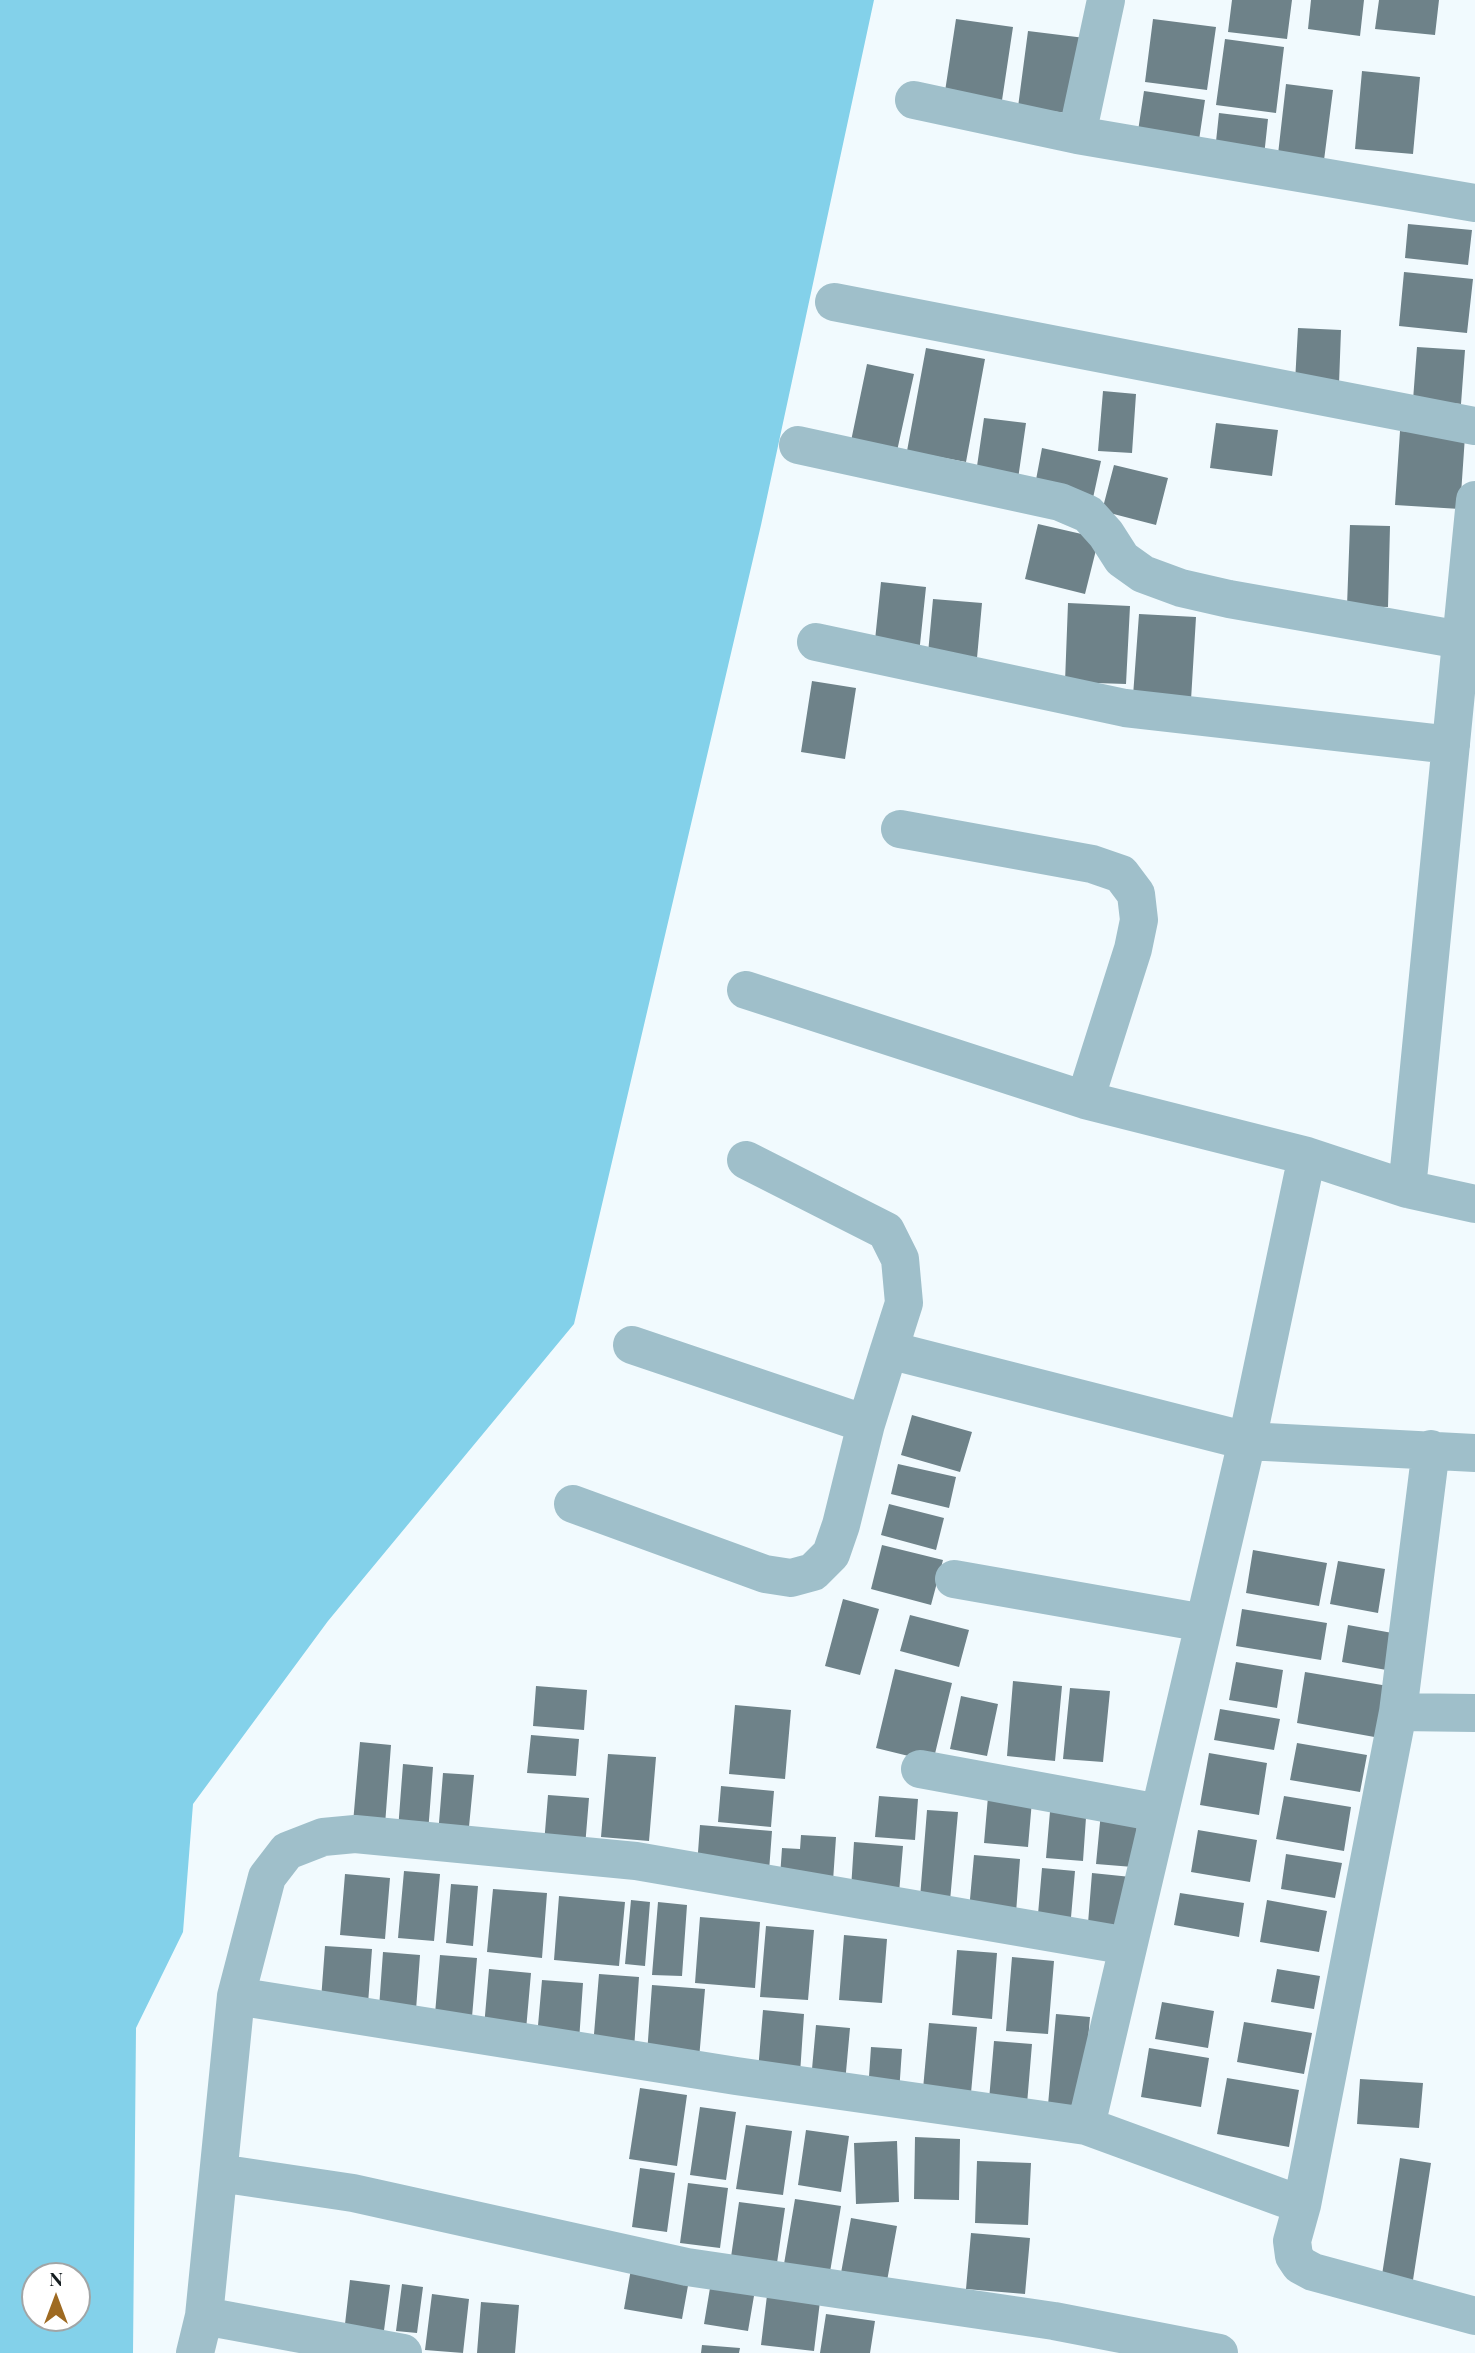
<!DOCTYPE html>
<style>
body{margin:0}
#map{position:relative;width:1475px;height:2353px;overflow:hidden;background:#f1fafe;font-family:"Playfair Display",serif}
canvas{display:block}
.north{position:absolute;left:21px;top:2262px;width:70px;height:70px;box-sizing:border-box;background:#fff;border:2px solid #a1a5a6;border-radius:50%;rotate:0deg;font-size:19px;font-weight:700;line-height:28px;text-align:center;color:#151d20}
.north::after{content:'';display:block;margin:auto;width:24px;height:32px;background:#9e6a22;clip-path:polygon(50% 0,100% 100%,50% 72%,0 100%)}
</style>
<div id="map">
<canvas width="1475" height="2353"></canvas>
<div class="north">N</div>
</div>
<script>
const context = document.querySelector('canvas').getContext('2d');
context.lineJoin = 'round';
function fillPath(path, color) {
  context.fillStyle = color;
  context.fill(path, 'evenodd');
}
function poly(rows) {
  const path = new Path2D();
  for (const r of rows) {
    path.moveTo(r[0], r[1]);
    for (let i = 2; i < r.length; i += 2) path.lineTo(r[i], r[i + 1]);
  }
  return path;
}
function stroke(path, color, width, dash) {
  context.strokeStyle = color;
  context.lineWidth = width;
  context.lineCap = dash ? 'butt' : 'round';
  context.setLineDash(dash || []);
  context.stroke(path);
}
fillPath(poly([
 [0,0,874,0,761,525,574,1324,328,1621,193,1804,183,1932,136,2028,133,2353,0,2353],
 [35,2276,77,2276,77,2318,35,2318]
]), '#83d1ea');
fillPath(poly([
 [1232,0,1292,0,1287,39,1228,32],
 [1311,0,1364,0,1360,36,1308,29],
 [1379,0,1439,0,1435,35,1375,29],
 [956,19,1013,27,1001,107,944,98],
 [1153,19,1216,27,1207,90,1145,82],
 [1028,31,1085,38,1075,114,1018,107],
 [1225,39,1284,47,1276,113,1216,105],
 [1362,71,1420,77,1413,154,1355,149],
 [1286,84,1333,90,1323,168,1277,163],
 [1144,91,1205,100,1199,140,1138,131],
 [1219,113,1268,119,1264,156,1215,151],
 [1408,224,1472,230,1468,265,1405,258],
 [1404,272,1473,279,1467,333,1399,326],
 [1298,328,1341,330,1339,384,1295,382],
 [1417,347,1465,350,1461,404,1413,400],
 [926,348,985,359,966,462,907,451],
 [867,364,914,374,897,451,851,441],
 [1103,391,1136,394,1132,453,1098,451],
 [984,418,1026,423,1018,479,976,473],
 [1216,423,1278,430,1272,476,1210,468],
 [1400,431,1465,436,1460,509,1395,505],
 [1042,448,1101,461,1093,498,1035,485],
 [1114,465,1168,478,1156,525,1102,511],
 [1038,524,1099,538,1085,594,1025,579],
 [1350,525,1390,526,1388,607,1347,606],
 [881,582,926,587,919,654,874,650],
 [933,599,982,603,976,669,927,664],
 [1068,603,1130,606,1126,684,1065,682],
 [1139,614,1196,617,1191,700,1133,696],
 [812,681,856,688,845,759,801,752],
 [912,1415,972,1432,960,1472,901,1455],
 [898,1464,956,1477,949,1508,891,1494],
 [889,1504,944,1518,936,1550,881,1535],
 [882,1545,943,1560,931,1605,871,1589],
 [1253,1550,1327,1563,1319,1606,1246,1593],
 [1338,1561,1385,1569,1378,1613,1330,1604],
 [843,1599,879,1609,860,1675,825,1666],
 [1242,1609,1327,1623,1321,1660,1236,1646],
 [910,1615,969,1630,959,1667,900,1651],
 [1348,1625,1398,1634,1392,1671,1342,1662],
 [1236,1662,1283,1670,1277,1708,1229,1700],
 [895,1669,952,1683,933,1762,876,1748],
 [1305,1672,1388,1686,1380,1738,1297,1723],
 [1013,1681,1062,1686,1055,1761,1007,1756],
 [536,1686,587,1690,584,1730,533,1726],
 [1070,1688,1110,1691,1103,1762,1063,1759],
 [961,1696,998,1704,987,1756,950,1749],
 [735,1705,791,1710,785,1779,729,1774],
 [1220,1709,1280,1719,1274,1750,1214,1740],
 [531,1735,579,1739,576,1776,527,1773],
 [360,1742,391,1745,385,1825,353,1823],
 [1297,1743,1367,1755,1360,1792,1290,1780],
 [1209,1753,1267,1763,1259,1815,1200,1805],
 [608,1754,656,1757,649,1841,601,1837],
 [403,1764,433,1767,428,1833,398,1830],
 [443,1773,474,1775,468,1837,438,1835],
 [989,1785,1033,1789,1028,1847,984,1843],
 [721,1786,774,1791,771,1827,718,1822],
 [548,1795,589,1798,585,1847,544,1844],
 [879,1796,918,1799,915,1840,875,1837],
 [1284,1796,1351,1807,1344,1851,1276,1839],
 [1051,1800,1087,1803,1083,1861,1046,1858],
 [927,1810,958,1812,950,1901,920,1898],
 [1101,1812,1138,1815,1133,1867,1096,1864],
 [700,1825,772,1831,769,1871,697,1866],
 [1198,1830,1257,1840,1250,1882,1191,1872],
 [801,1835,836,1837,833,1881,780,1877,782,1848,800,1849],
 [854,1842,903,1846,899,1893,851,1889],
 [1286,1854,1342,1863,1335,1898,1281,1889],
 [974,1855,1020,1859,1016,1913,969,1910],
 [1042,1868,1075,1871,1070,1929,1037,1926],
 [404,1871,440,1874,434,1941,398,1938],
 [1092,1873,1131,1877,1126,1939,1087,1936],
 [345,1874,390,1878,385,1939,340,1935],
 [451,1884,478,1886,473,1946,446,1943],
 [493,1889,547,1893,542,1958,487,1952],
 [1180,1893,1244,1903,1239,1937,1174,1925],
 [559,1896,625,1902,619,1966,554,1960],
 [631,1900,650,1902,645,1966,625,1964],
 [1267,1900,1327,1911,1319,1952,1260,1942],
 [658,1902,687,1905,682,1976,652,1975],
 [700,1917,760,1922,755,1988,695,1983],
 [766,1926,814,1930,808,2000,760,1997],
 [844,1935,887,1939,882,2003,839,2000],
 [325,1946,372,1949,368,2004,321,2000],
 [957,1950,997,1953,992,2019,952,2015],
 [383,1952,420,1955,416,2010,379,2008],
 [440,1955,477,1958,472,2017,435,2014],
 [1012,1957,1054,1961,1048,2034,1006,2031],
 [489,1969,531,1973,526,2030,484,2027],
 [1277,1969,1320,1976,1314,2009,1271,2002],
 [599,1974,639,1977,634,2049,593,2046],
 [542,1980,583,1983,579,2041,537,2037],
 [652,1985,705,1989,699,2059,647,2054],
 [1162,2002,1214,2011,1208,2048,1155,2039],
 [763,2010,804,2014,800,2074,758,2071],
 [1056,2014,1090,2017,1082,2109,1048,2105],
 [1244,2022,1312,2033,1304,2074,1237,2062],
 [929,2023,977,2027,971,2093,923,2089],
 [816,2025,850,2028,845,2083,811,2080],
 [994,2041,1032,2044,1027,2104,989,2100],
 [871,2047,902,2049,899,2093,868,2091],
 [1149,2048,1209,2058,1201,2107,1141,2097],
 [1227,2078,1299,2090,1289,2147,1217,2134],
 [1360,2079,1423,2083,1419,2128,1357,2124],
 [640,2088,687,2095,677,2166,629,2159],
 [700,2107,736,2112,726,2180,690,2175],
 [746,2125,792,2131,783,2195,736,2189],
 [806,2130,849,2136,841,2192,798,2185],
 [915,2137,960,2139,959,2200,914,2199],
 [897,2141,899,2202,856,2204,854,2143],
 [1400,2158,1431,2163,1413,2280,1382,2275],
 [977,2161,1031,2163,1028,2225,975,2223],
 [640,2168,675,2173,667,2232,632,2227],
 [688,2183,728,2188,720,2248,680,2243],
 [795,2199,841,2206,830,2272,784,2264],
 [739,2202,785,2208,777,2263,731,2257],
 [851,2218,897,2226,887,2281,841,2273],
 [971,2233,1030,2238,1025,2294,966,2289],
 [631,2269,689,2280,682,2319,624,2309],
 [350,2280,390,2285,383,2338,344,2333],
 [711,2282,755,2290,748,2331,704,2324],
 [402,2284,423,2287,417,2333,396,2331],
 [768,2287,821,2293,814,2351,761,2345],
 [432,2294,469,2299,463,2353,425,2350],
 [481,2302,519,2305,515,2353,477,2353],
 [826,2314,875,2321,870,2353,820,2353],
 [702,2345,740,2348,739,2353,701,2353]
]), '#6e8289');
stroke(poly([
 [1106,0,1077,135,1475,203],
 [914,100,1077,135],
 [834,302,1475,426],
 [798,445,1060,502,1088,514,1106,534,1122,559,1143,574,1181,588,1229,599,1461,640],
 [816,642,1125,708,1451,745],
 [900,829,1092,864,1121,874,1136,894,1139,920,1133,949,1085,1100],
 [746,990,1085,1100,1307,1156],
 [746,1160,886,1231,900,1259,904,1303,889,1350,1247,1441,1307,1156,1407,1189,1475,500],
 [1407,1189,1475,1204],
 [632,1345,866,1424],
 [573,1504,765,1574,791,1578,813,1572,831,1554,841,1525,866,1424,889,1350],
 [954,1579,1204,1623],
 [1398,1712,1475,1713],
 [920,1769,1159,1813],
 [236,1996,736,2076,1086,2126,1302,2205,1398,1712,1431,1449],
 [1086,2126,1247,1441,1475,1453],
 [219,2173,353,2193,687,2267,1054,2321,1219,2353],
 [1302,2205,1292,2241,1294,2256,1300,2265,1313,2272,1475,2316],
 [204,2316,403,2353],
 [195,2353,204,2316,236,1996,267,1877,287,1851,323,1837,355,1834,636,1861,1128,1946]
]), '#9fbfca', 38);
</script>
